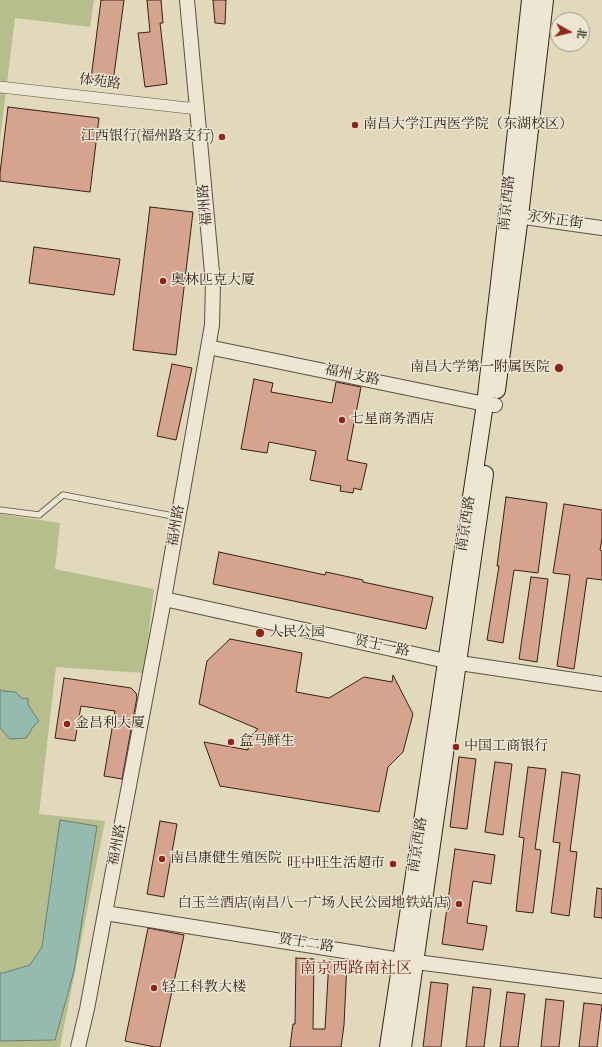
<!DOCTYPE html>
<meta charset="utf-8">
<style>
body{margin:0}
#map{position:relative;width:602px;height:1047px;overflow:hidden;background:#e2d8bc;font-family:"IM FELL English","Noto Serif SC",serif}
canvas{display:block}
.north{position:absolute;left:550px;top:12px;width:40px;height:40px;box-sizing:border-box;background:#ece6d3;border:1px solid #a39788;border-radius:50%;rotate:98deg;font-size:11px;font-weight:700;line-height:16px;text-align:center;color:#352117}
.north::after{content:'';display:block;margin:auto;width:14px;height:18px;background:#8f2418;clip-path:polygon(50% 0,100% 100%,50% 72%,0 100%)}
</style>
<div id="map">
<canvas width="602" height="1047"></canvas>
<div class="north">北</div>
</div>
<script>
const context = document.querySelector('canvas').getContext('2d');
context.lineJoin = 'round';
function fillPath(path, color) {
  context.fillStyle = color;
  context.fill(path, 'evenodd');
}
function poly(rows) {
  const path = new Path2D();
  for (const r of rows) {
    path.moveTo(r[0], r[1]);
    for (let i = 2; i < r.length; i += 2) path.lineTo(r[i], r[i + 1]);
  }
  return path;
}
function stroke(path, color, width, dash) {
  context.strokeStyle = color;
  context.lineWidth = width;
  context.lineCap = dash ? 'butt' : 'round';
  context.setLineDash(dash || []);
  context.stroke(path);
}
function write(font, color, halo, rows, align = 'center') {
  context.font = font + ' "IM FELL English","Noto Serif SC",serif';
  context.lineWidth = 3;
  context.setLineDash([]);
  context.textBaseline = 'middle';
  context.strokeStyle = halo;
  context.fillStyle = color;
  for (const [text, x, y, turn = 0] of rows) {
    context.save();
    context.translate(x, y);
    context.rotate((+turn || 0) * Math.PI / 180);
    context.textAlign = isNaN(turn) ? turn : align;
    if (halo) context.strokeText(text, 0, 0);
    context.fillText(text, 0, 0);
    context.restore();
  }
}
fillPath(poly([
 [0,0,94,0,90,27,15,18,0,140],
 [0,514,60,523,55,569,154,589,144,673,56,667,39,814,105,821,60,1047,0,1047]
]), '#b6be8e');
const water = poly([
 [0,690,4,691,15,692,23,699,28,698,28,704,32,711,39,721,33,727,26,738,10,739,0,728,0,690],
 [60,820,97,826,74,971,55,1040,0,1041,0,973,3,973,30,965,42,947,60,820]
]);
fillPath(water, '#95baaf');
stroke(water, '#6f7d72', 1);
const building = poly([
 [101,0,124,0,113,82,91,79,101,0],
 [147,0,161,0,163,23,160,23,167,84,145,87,138,33,150,32,147,0],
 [213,0,226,0,225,24,215,23,213,0],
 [8,107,99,118,90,192,0,181,0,173,8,107],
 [150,207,193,212,176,355,133,350,150,207],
 [34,247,120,259,114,295,29,283,34,247],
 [172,364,192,368,176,440,157,436,172,364],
 [254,379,273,383,271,392,332,403,336,382,361,387,347,460,367,464,361,490,354,488,353,493,340,491,341,486,310,480,316,451,269,442,267,453,241,449,254,379],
 [506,497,547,503,538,573,514,570,503,643,487,640,499,566,497,566,506,497],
 [564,504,602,510,602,538,600,550,602,551,602,580,587,578,574,669,557,666,570,575,553,573,564,504],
 [219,552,325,575,326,572,363,580,363,582,433,597,426,629,213,584,219,552],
 [531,577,548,579,537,662,519,659,531,577],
 [230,639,302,653,296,692,329,698,364,677,392,682,393,675,413,714,403,752,388,767,379,812,220,786,204,742,248,750,249,738,258,729,199,704,207,661,230,639],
 [64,678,131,688,136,693,137,697,122,779,104,776,115,711,81,706,75,741,55,738,64,678],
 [459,757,476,759,467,829,450,827,459,757],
 [495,762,512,764,503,835,485,832,495,762],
 [528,767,546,769,535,849,541,850,533,913,516,911,524,838,519,837,528,767],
 [562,772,580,775,570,851,577,852,569,916,551,913,560,843,553,842,562,772],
 [160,821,177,824,164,897,147,894,160,821],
 [455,849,495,855,491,884,473,881,467,923,487,926,483,950,442,944,455,849],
 [597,888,602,889,602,918,594,917,597,888],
 [148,928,184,935,160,1047,155,1047,125,1041,148,928],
 [296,958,314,959,313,1029,325,1029,329,960,347,961,344,1025,341,1047,290,1047,293,1024,295,1024,296,958],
 [431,982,448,984,441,1047,423,1047,431,982],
 [473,987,491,989,484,1047,466,1047,473,987],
 [507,992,525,994,518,1047,500,1047,507,992],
 [546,999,564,1001,559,1047,541,1047,546,999],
 [584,1003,602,1005,597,1047,579,1047,584,1003]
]);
fillPath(building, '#d6a38f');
stroke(building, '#352117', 1);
const service = poly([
 [0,510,39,515,63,495,178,517]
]);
const minor = poly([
 [0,87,197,109]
]);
const tertiary = poly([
 [510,215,602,228],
 [208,347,485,404,495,405],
 [164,599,446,661,602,684],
 [105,913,401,960,602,986],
 [78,1047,87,1009,162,610,212,325,213,283,187,0]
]);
const secondary = poly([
 [497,390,520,216,545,0],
 [388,1047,485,404,507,214,530,0],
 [403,1047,485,474]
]);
stroke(service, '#604f40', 7);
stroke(minor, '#604f40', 12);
stroke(tertiary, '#604f40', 16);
stroke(secondary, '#352117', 18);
stroke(service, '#ece6d3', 5.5);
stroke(minor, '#ece6d3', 11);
stroke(tertiary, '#ece6d3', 14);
stroke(secondary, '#ece6d3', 16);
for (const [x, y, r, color] of [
 [355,125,4,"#8f2418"],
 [222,137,4,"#8f2418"],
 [163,281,4,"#8f2418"],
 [559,368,5,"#8f2418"],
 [342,420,4,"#8f2418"],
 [260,633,5,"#8f2418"],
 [67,724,4,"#8f2418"],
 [231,742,4,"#8f2418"],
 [456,747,4,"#8f2418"],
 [162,859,4,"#8f2418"],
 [393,864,4,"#8f2418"],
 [459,904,4,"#8f2418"],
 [154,988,4,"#8f2418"]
]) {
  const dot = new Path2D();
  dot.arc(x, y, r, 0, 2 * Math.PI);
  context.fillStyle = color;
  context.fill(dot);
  stroke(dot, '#ece6d3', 1.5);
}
write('14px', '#352117', '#ece6d3', [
 ["体苑路",100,83,7],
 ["南京西路",508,203,-84],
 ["福州路",206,205,-95],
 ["永外正街",555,221,8],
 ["福州支路",352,376,12],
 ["南京西路",467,524,-81],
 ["福州路",177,526,-80],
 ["贤士一路",382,647,12],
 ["福州路",118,845,-79],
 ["南京西路",419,845,-81],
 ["贤士二路",306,944,9]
]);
write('14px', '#352117', '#ece6d3', [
 ["南昌大学江西医学院（东湖校区）",363,125],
 ["江西银行(福州路支行)",214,137,"right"],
 ["奥林匹克大厦",171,281],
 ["南昌大学第一附属医院",550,368,"right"],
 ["七星商务酒店",350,420],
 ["人民公园",269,633],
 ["金昌利大厦",75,724],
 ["盒马鲜生",239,742],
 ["中国工商银行",464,747],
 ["南昌康健生殖医院",170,859],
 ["旺中旺生活超市",385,864,"right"],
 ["白玉兰酒店(南昌八一广场人民公园地铁站店)",451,904,"right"],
 ["轻工科教大楼",162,988]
], 'left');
write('16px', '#7a1f14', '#ece6d3', [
 ["南京西路南社区",356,970]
]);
</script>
